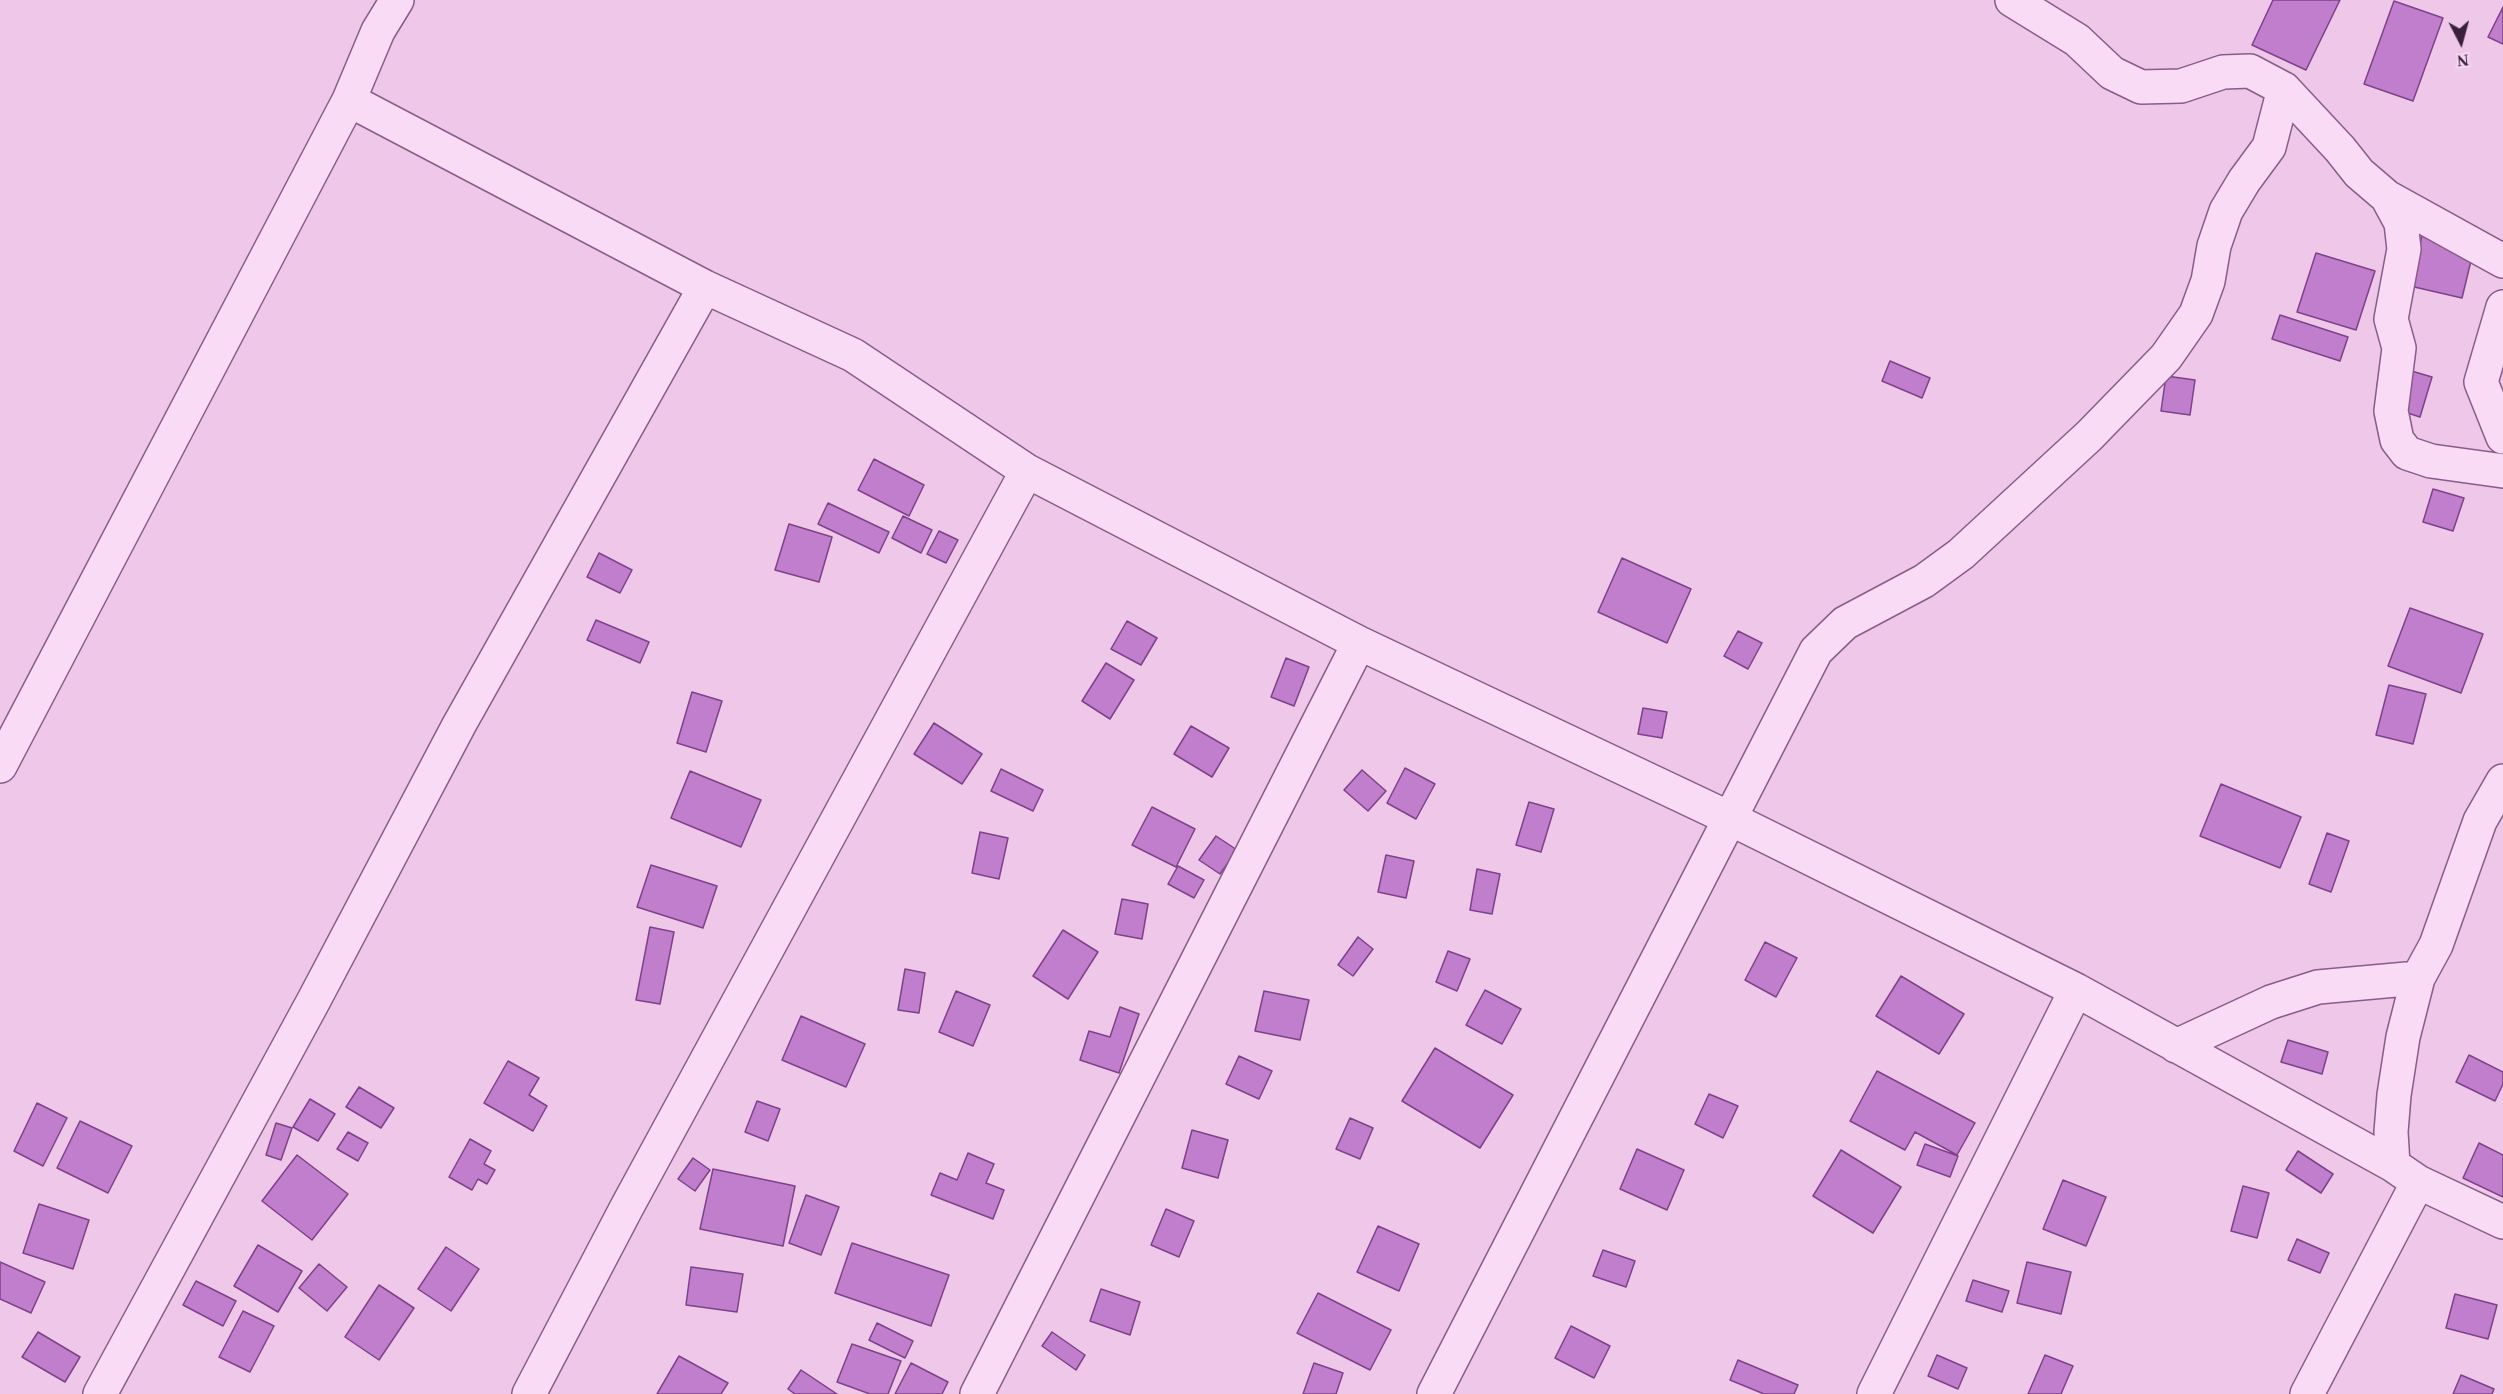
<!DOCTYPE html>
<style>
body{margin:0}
#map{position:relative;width:2503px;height:1394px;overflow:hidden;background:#eec7e9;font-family:"Times New Roman",serif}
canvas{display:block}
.north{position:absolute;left:2431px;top:12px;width:60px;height:60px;-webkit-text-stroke:4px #f6d7f1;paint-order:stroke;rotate:174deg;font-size:16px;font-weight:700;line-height:24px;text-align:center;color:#39203b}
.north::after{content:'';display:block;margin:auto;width:21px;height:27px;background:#39203b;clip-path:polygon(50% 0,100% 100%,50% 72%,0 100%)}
</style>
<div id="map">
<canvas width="2503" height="1394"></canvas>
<div class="north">N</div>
</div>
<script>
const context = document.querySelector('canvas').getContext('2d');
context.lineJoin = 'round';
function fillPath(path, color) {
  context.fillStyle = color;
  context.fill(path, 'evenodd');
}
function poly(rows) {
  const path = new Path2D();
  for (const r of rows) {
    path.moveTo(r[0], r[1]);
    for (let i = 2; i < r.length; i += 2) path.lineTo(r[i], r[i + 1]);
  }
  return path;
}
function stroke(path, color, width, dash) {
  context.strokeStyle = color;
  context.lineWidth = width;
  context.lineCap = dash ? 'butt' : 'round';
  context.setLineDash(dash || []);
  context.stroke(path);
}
const building = poly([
 [2273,0,2340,0,2306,70,2252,45,2273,0],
 [2394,1,2443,18,2413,101,2364,84,2394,1],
 [2503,7,2503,44,2488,37,2503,7],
 [2424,227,2476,240,2462,298,2410,286,2424,227],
 [2316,253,2375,271,2356,330,2297,312,2316,253],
 [2280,315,2348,337,2340,361,2272,339,2280,315],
 [1890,361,1930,378,1922,398,1882,381,1890,361],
 [2384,363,2432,377,2420,417,2395,409,2400,392,2377,385,2384,363],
 [2166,376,2195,380,2190,415,2161,411,2166,376],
 [874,459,924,485,909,516,858,490,874,459],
 [2433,489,2464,498,2453,531,2423,522,2433,489],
 [828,503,889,532,879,553,818,524,828,503],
 [903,516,932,530,921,553,892,538,903,516],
 [789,524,832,537,819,582,775,570,789,524],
 [939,531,958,540,946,563,927,554,939,531],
 [599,553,632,570,620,593,587,577,599,553],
 [1622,558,1691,589,1667,643,1598,612,1622,558],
 [2410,608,2483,634,2461,693,2388,666,2410,608],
 [596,620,649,642,640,663,587,640,596,620],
 [1127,621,1157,638,1141,665,1111,649,1127,621],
 [1738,631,1762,643,1748,669,1724,656,1738,631],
 [1286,658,1309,667,1294,706,1271,697,1286,658],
 [1106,663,1134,680,1110,719,1082,701,1106,663],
 [2389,685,2426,694,2413,744,2376,735,2389,685],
 [692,692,722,701,706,752,677,743,692,692],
 [1643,708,1667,712,1662,738,1638,734,1643,708],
 [934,723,982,754,962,784,914,754,934,723],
 [1191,726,1229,748,1212,777,1174,754,1191,726],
 [1405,768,1435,784,1416,819,1387,803,1405,768],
 [1001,769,1043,790,1033,811,991,791,1001,769],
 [1362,770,1386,791,1368,811,1344,790,1362,770],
 [690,771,761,800,741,847,671,818,690,771],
 [2221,784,2301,817,2280,868,2200,836,2221,784],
 [1529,802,1554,809,1541,852,1516,845,1529,802],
 [1152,807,1195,829,1176,867,1132,845,1152,807],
 [980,832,1008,838,999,879,972,873,980,832],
 [2327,833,2349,841,2331,892,2309,884,2327,833],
 [1216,836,1237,850,1220,874,1199,860,1216,836],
 [1386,855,1414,861,1406,898,1378,892,1386,855],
 [651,865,717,886,703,928,637,907,651,865],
 [1178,866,1204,880,1194,898,1168,884,1178,866],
 [1477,869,1500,874,1492,914,1470,910,1477,869],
 [1122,899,1148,904,1142,939,1115,934,1122,899],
 [650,927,674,932,660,1004,636,1000,650,927],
 [1063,930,1098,952,1068,999,1033,976,1063,930],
 [1358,937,1373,949,1353,976,1338,965,1358,937],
 [1765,942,1797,958,1776,997,1745,980,1765,942],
 [1448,951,1470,959,1457,991,1436,982,1448,951],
 [905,969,925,973,919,1013,898,1010,905,969],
 [1901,976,1964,1014,1939,1054,1876,1016,1901,976],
 [1485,990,1521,1009,1502,1044,1466,1025,1485,990],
 [956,991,990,1005,973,1046,939,1032,956,991],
 [1264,991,1309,1000,1300,1040,1255,1031,1264,991],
 [1120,1007,1139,1014,1119,1073,1080,1060,1089,1031,1110,1037,1120,1007],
 [801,1016,865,1044,846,1087,782,1060,801,1016],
 [2288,1040,2328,1052,2322,1074,2281,1062,2288,1040],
 [1435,1048,1513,1095,1480,1148,1402,1101,1435,1048],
 [2469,1055,2503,1072,2503,1084,2495,1101,2456,1082,2469,1055],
 [1239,1056,1272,1071,1259,1099,1226,1084,1239,1056],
 [508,1061,539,1078,529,1095,547,1106,533,1131,484,1103,508,1061],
 [1877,1071,1975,1123,1957,1155,1915,1132,1905,1150,1850,1121,1877,1071],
 [359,1087,394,1108,381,1128,346,1107,359,1087],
 [1709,1094,1738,1106,1723,1138,1695,1124,1709,1094],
 [310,1099,335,1114,318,1141,293,1127,310,1099],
 [757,1101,780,1109,768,1141,745,1132,757,1101],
 [37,1103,67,1118,43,1166,14,1151,37,1103],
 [1350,1118,1373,1128,1360,1159,1336,1149,1350,1118],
 [80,1121,132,1146,108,1193,57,1168,80,1121],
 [276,1123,292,1128,281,1160,266,1155,276,1123],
 [1192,1130,1228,1140,1218,1178,1182,1168,1192,1130],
 [348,1132,368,1143,358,1161,337,1149,348,1132],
 [470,1139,491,1151,484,1164,495,1170,487,1184,478,1179,472,1190,449,1177,470,1139],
 [2479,1143,2503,1155,2503,1197,2463,1178,2479,1143],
 [1925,1144,1958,1156,1950,1177,1917,1165,1925,1144],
 [1637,1149,1684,1170,1667,1210,1620,1189,1637,1149],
 [1841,1150,1901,1187,1873,1233,1813,1196,1841,1150],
 [2298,1151,2333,1174,2321,1193,2286,1170,2298,1151],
 [968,1153,994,1164,986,1183,1004,1190,993,1219,931,1195,940,1173,957,1180,968,1153],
 [297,1155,348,1194,312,1240,262,1201,297,1155],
 [693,1158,710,1170,695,1191,678,1179,693,1158],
 [713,1169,795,1186,783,1246,700,1229,713,1169],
 [2063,1180,2106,1197,2086,1246,2043,1229,2063,1180],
 [2243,1186,2269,1193,2257,1238,2231,1231,2243,1186],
 [806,1195,839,1207,821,1255,789,1243,806,1195],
 [39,1204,89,1220,73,1269,23,1253,39,1204],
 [1166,1209,1194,1221,1179,1257,1151,1245,1166,1209],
 [1378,1226,1419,1244,1399,1291,1357,1272,1378,1226],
 [2297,1239,2329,1253,2320,1273,2288,1260,2297,1239],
 [852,1243,949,1275,931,1326,835,1293,852,1243],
 [258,1245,302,1271,278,1312,234,1286,258,1245],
 [446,1247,479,1269,451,1311,418,1289,446,1247],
 [1603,1250,1635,1261,1626,1287,1593,1276,1603,1250],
 [0,1262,45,1282,31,1313,0,1299,0,1262],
 [2027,1262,2071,1272,2061,1314,2017,1303,2027,1262],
 [319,1264,347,1287,327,1311,299,1288,319,1264],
 [691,1267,743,1274,737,1312,686,1305,691,1267],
 [1973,1280,2009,1291,2002,1312,1966,1301,1973,1280],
 [196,1281,236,1301,223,1326,183,1305,196,1281],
 [379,1285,414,1308,379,1360,345,1337,379,1285],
 [1101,1289,1140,1302,1130,1335,1090,1321,1101,1289],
 [1318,1293,1391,1330,1370,1370,1297,1333,1318,1293],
 [2455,1294,2497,1305,2488,1339,2446,1328,2455,1294],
 [243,1311,274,1326,250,1372,219,1357,243,1311],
 [877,1323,913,1341,905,1358,869,1340,877,1323],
 [1571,1326,1610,1346,1594,1378,1555,1358,1571,1326],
 [38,1332,80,1357,65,1382,22,1357,38,1332],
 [1052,1332,1085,1355,1076,1370,1042,1346,1052,1332],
 [852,1344,901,1361,888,1394,870,1394,837,1382,852,1344],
 [1937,1355,1967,1368,1958,1389,1928,1376,1937,1355],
 [2045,1355,2073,1366,2061,1394,2028,1394,2045,1355],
 [679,1356,728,1383,721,1394,657,1394,679,1356],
 [1738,1360,1798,1385,1794,1394,1764,1394,1730,1380,1738,1360],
 [911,1363,948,1382,942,1394,895,1394,911,1363],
 [1314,1363,1343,1373,1336,1394,1303,1394,1314,1363],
 [801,1370,837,1394,795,1394,788,1389,801,1370],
 [2461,1375,2494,1389,2492,1394,2453,1394,2461,1375]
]);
fillPath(building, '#c17ecc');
stroke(building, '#7d4289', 1.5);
const minor = poly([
 [2012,0,2077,40,2112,73,2141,87,2181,86,2223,72,2250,71,2284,89,2340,149,2359,173,2387,197,2401,223,2404,249,2391,319,2399,348,2391,411,2397,440,2407,453,2431,461,2503,471],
 [349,100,705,287,853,355,1027,471,1359,643,1729,818,2076,990,2393,1165,2418,1182,2503,1222],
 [2387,197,2503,261],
 [2503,307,2481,382,2503,437],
 [0,766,349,100,378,31,397,0],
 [2176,1046,2271,1002,2318,987,2418,978],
 [2393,1165,2391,1132,2394,1095,2403,1037,2418,978,2436,945,2480,821,2503,781],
 [100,1394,314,1000,459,725,705,287],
 [529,1394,628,1205,1027,471],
 [977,1394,1359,643],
 [1434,1394,1816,651,1845,623,1924,581,1961,554,2089,436,2166,357,2196,314,2208,281,2214,246,2226,211,2244,181,2269,147,2284,89],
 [1874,1394,2076,990],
 [2307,1394,2418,1182]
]);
stroke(minor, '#895c8a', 36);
stroke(minor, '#f9dbf5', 33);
</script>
